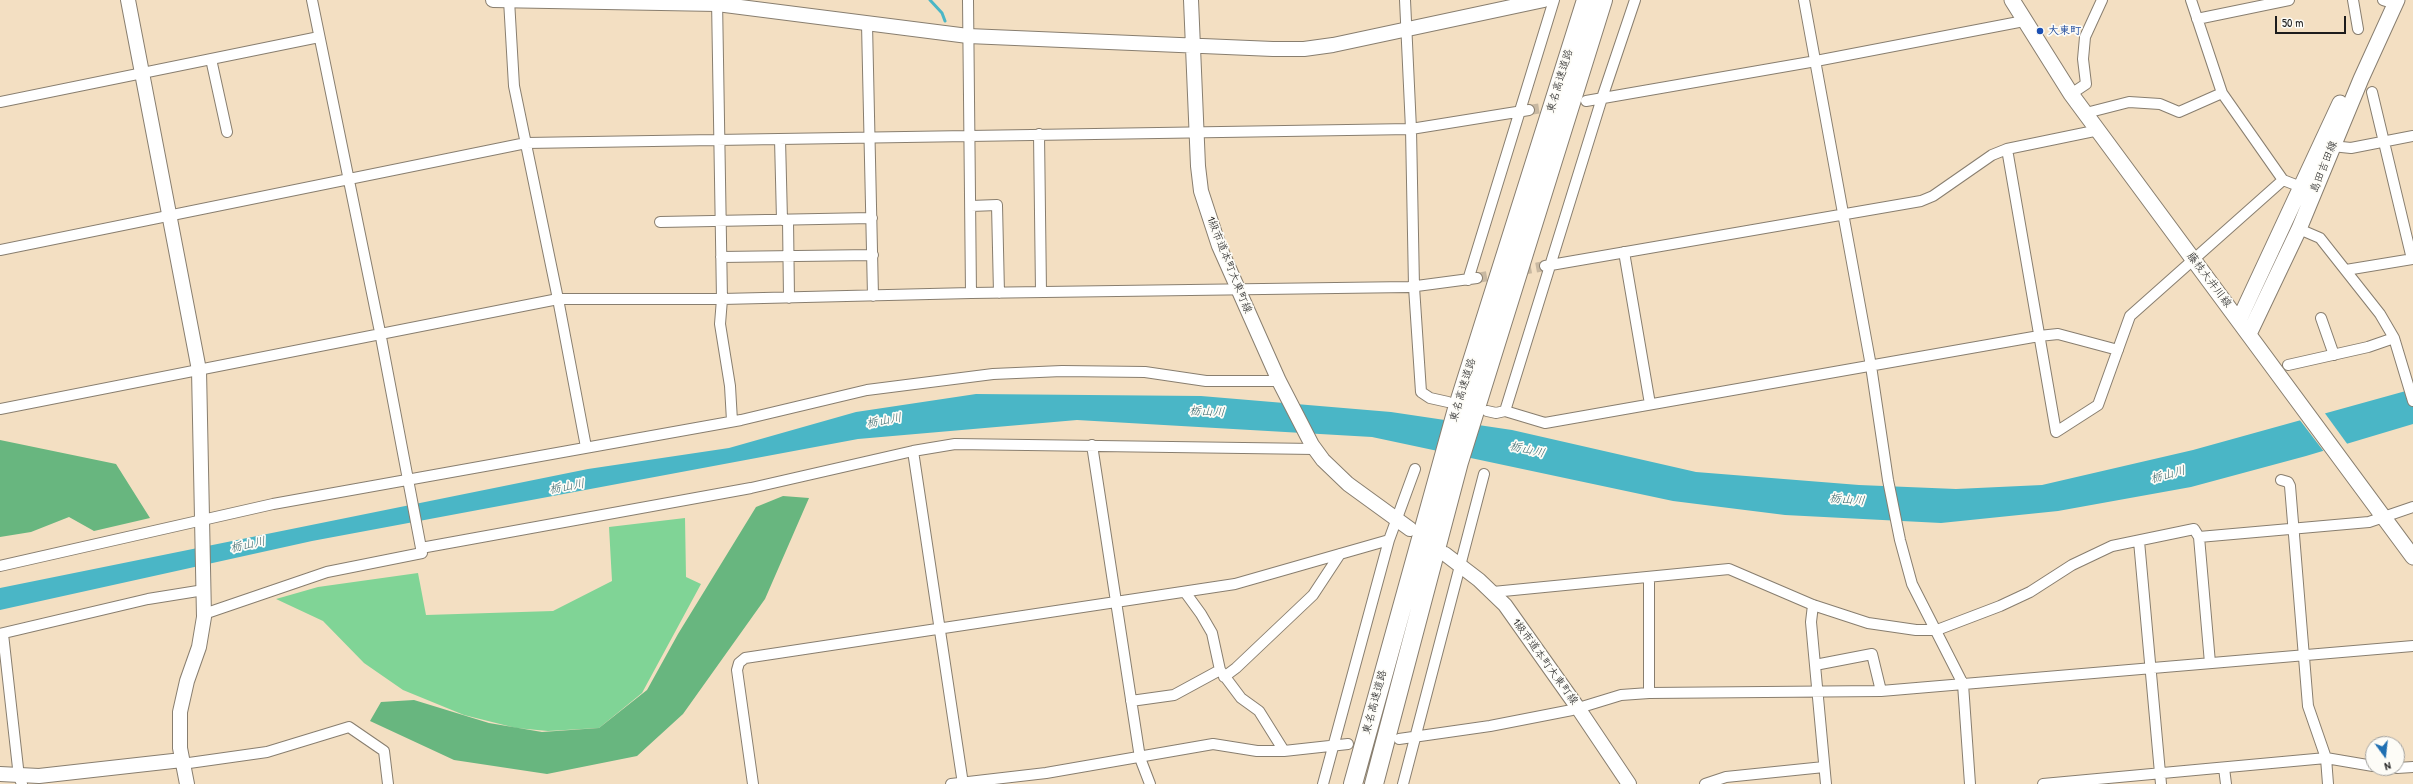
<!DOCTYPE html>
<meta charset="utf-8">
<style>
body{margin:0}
#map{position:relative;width:2413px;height:784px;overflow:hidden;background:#f3dfc2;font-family:"Patrick Hand",sans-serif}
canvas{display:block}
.north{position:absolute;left:2365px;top:736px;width:40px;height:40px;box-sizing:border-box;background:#fdfcf7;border:1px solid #a3a29f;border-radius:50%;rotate:165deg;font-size:11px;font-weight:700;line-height:16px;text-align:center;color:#1c1c1c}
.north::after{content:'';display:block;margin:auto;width:14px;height:18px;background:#1f6fb2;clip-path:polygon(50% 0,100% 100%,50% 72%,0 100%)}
.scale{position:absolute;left:2275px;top:16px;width:71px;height:18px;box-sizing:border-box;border:2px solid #1c1c1c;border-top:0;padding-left:5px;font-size:12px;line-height:14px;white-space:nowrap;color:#1c1c1c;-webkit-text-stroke:3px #fdfcf7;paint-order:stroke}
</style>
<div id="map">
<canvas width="2413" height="784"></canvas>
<div class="north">N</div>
<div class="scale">50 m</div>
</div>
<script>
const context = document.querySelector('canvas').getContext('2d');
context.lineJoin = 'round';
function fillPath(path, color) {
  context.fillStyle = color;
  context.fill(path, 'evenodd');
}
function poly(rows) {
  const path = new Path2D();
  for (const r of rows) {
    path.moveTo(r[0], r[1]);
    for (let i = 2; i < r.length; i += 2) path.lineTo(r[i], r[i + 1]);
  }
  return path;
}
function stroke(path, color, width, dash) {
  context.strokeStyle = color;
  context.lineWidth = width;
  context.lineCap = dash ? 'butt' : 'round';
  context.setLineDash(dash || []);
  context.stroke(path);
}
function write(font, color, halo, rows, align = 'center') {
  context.font = font + ' "Patrick Hand","Klee One",sans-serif';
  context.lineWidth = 3.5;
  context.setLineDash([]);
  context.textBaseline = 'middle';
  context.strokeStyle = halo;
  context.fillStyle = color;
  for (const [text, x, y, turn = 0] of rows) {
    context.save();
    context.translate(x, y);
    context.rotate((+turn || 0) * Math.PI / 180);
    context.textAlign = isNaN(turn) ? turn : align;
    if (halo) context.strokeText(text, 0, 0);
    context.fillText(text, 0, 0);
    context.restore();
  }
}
fillPath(poly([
 [685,518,686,577,701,584,642,693,599,728,548,731,516,728,464,715,403,690,364,663,323,621,276,599,318,587,418,573,426,615,553,611,612,581,609,527]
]), '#80d496');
fillPath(poly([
 [0,440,116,464,150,518,94,531,69,517,31,532,0,537],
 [783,496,809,498,765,599,683,714,637,756,547,774,454,760,370,721,381,702,414,700,489,723,542,732,599,728,647,690,678,634,756,507]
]), '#68b67f');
fillPath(poly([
 [2413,389,2413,424,2306,456,2191,487,2058,511,1941,523,1785,515,1673,501,1372,437,1077,420,858,439,312,541,0,610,0,588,588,469,729,448,856,412,976,394,1201,396,1391,412,1512,430,1696,472,1859,485,1956,489,2042,485,2193,450]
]), '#4ab6c6');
fillPath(poly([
 [2324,412,2348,445,2325,453,2299,419]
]), '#f3dfc2');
stroke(poly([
 [930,0,942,13,945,21]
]), '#4ab6c6', 3);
stroke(poly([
 [1529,110,1556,106],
 [1477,278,1545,266]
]), '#c8b8a1', 10, [10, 5]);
const street = poly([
 [312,0,380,332,421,548],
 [509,0,514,86,558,299,586,447],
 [717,0,722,299,720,324,730,386,732,421],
 [968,0,971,293],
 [1405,0,1411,129,1414,287,1421,392,1430,398,1448,402],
 [1804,0,1871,366,1888,480,1900,540,1912,584,1963,684,1970,784],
 [2191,0,2222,93,2283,180,2301,187],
 [2353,0,2358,29],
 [2383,0,2386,1],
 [2197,19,2289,0],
 [867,24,873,296],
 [211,59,227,132],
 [2372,92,2412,259],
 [2071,94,2086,84,2083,59,2085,37,2102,0],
 [1586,101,1816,61,2024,21],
 [0,102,319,37],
 [2086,113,2129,102,2160,104,2179,112,2222,93],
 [1039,134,1041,292],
 [780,139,782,220],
 [2332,146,2351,148,2413,136],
 [2007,149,2056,432,2098,405,2130,316,2283,180],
 [971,206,997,205,999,293],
 [788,220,789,298],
 [660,222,872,218],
 [2299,229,2320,238,2380,314,2394,338,2413,401],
 [0,250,526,143,1411,129,1529,110],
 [1624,252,1650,404],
 [721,257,873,255],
 [1545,266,1921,201,1933,196,1992,155,2007,149,2099,130],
 [2346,270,2413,259],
 [1468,280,1554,0],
 [2321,318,2334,355],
 [2288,365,2368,347,2394,338],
 [0,409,558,299,722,299,971,293,1409,287,1477,278],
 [1487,411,1496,413,1505,411,1545,423,2039,336,2058,334,2118,350],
 [1505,411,1602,98,1635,0],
 [1092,445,1140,758,1150,784],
 [913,451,963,784],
 [2281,480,2288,482,2290,486,2308,706,2326,758,2328,784],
 [2139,541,2161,784],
 [0,566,273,504,741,420,867,390,993,374,1062,371,1145,372,1206,381,1279,381],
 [1185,592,1201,614,1212,633,1220,670,1241,698,1259,711,1284,751],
 [1493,592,1729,569,1813,605,1868,623,1916,630,1937,630,2000,606,2030,592,2072,565,2112,546,2194,529,2199,537],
 [1813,605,1811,622,1826,784],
 [204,614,327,572,422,553,421,548,751,488,913,451,955,444,1315,449],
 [0,634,148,599,204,590],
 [3,634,19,777,22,784],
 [2210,663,2199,537,2369,522,2413,507],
 [1815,665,1872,654,1881,691],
 [1224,677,1236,668,1313,595,1340,554],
 [1649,693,1649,577],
 [1131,701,1174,695,1220,670],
 [1399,739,1490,726,1572,710,1621,695,1649,693,1881,691,2413,646],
 [182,764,267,752,349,727,384,751,388,784],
 [2224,768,2226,784],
 [2397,768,2413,767],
 [753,784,737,670,739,663,745,658,1235,584,1389,540],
 [951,784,1046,773,1213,744,1257,751,1284,751,1348,744],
 [1323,784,1389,540,1415,469],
 [1403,784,1484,474],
 [1705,784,1726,777,1824,767],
 [2043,784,2326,758,2373,766]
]);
const secondary = poly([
 [128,0,199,370,204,617,199,647,187,681,180,712,180,748,187,784],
 [493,0,717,4,968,36,1273,49,1304,49,1333,45,1544,0],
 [1191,0,1198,166,1201,191,1219,246,1279,381,1312,445,1323,460,1348,484,1410,529],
 [1445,554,1479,580,1505,605,1578,708,1629,784],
 [0,774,39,776,182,760]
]);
const primary = poly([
 [2012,0,2071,94,2413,557],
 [2239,320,2340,103],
 [2249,334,2299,229,2361,79,2397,0]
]);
const highway = poly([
 [1353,784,1457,409,1586,0],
 [1374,784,1459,462,1603,0]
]);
stroke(street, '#887e6f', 12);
stroke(secondary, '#887e6f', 16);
stroke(primary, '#887e6f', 17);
stroke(highway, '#887e6f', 20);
stroke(street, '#fff', 10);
stroke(secondary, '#fff', 14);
stroke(primary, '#fff', 15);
stroke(highway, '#fff', 18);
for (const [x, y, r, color] of [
 [2040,31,4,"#1a4fb4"]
]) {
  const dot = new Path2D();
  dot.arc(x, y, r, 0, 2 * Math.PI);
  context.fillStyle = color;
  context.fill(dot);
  stroke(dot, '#fdfcf7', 1.5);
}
write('bold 11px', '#164399', '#fdfcf7', [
 ["大東町",2048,31]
], 'left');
write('11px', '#1c1c1c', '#fdfcf7', [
 ["東名高速道路",1560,81,-73],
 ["島田吉田線",2324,167,-68],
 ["1級市道本町大東町線",1229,265,68],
 ["藤枝大井川線",2209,280,53],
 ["東名高速道路",1463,390,-73],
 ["1級市道本町大東町線",1545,662,54],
 ["東名高速道路",1375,702,-75]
]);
write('italic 12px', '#316168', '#fdfcf7', [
 ["栃山川",1207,412,3],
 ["栃山川",884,421,-10],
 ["栃山川",1527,450,13],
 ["栃山川",2168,475,-15],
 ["栃山川",567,487,-10],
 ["栃山川",1847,500,5],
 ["栃山川",248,545,-12]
]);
</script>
